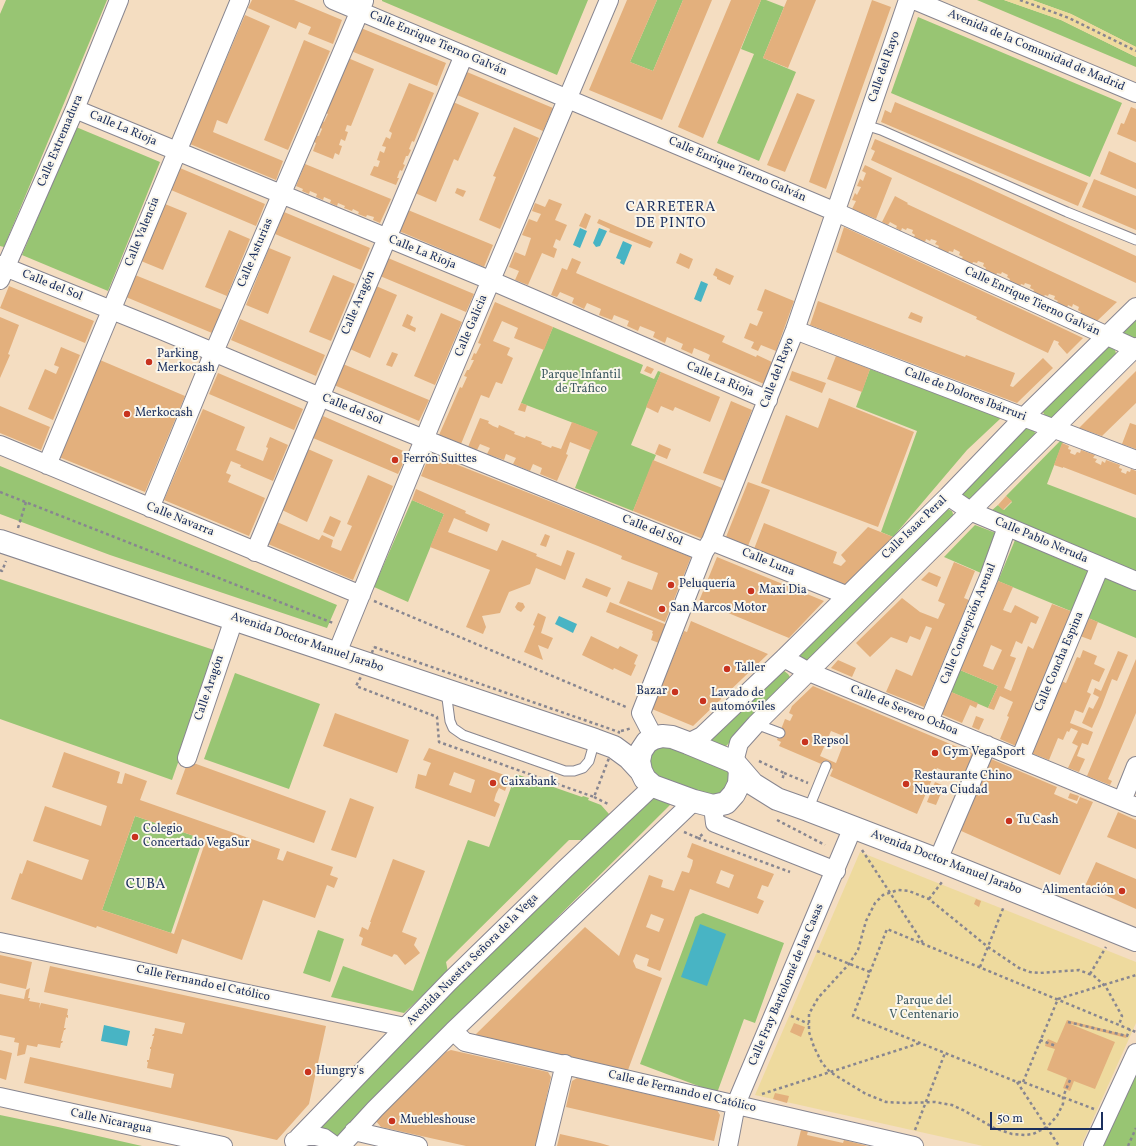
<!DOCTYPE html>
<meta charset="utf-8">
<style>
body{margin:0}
#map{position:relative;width:1136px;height:1146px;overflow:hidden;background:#f4ddc1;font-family:Vollkorn,serif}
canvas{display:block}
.scale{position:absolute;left:990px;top:1112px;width:113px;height:18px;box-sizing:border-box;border:2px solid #1b2f5e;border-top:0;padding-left:5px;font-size:12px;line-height:14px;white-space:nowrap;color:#1b2f5e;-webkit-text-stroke:3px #fbf7ec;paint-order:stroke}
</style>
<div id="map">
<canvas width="1136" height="1146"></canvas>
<div class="scale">50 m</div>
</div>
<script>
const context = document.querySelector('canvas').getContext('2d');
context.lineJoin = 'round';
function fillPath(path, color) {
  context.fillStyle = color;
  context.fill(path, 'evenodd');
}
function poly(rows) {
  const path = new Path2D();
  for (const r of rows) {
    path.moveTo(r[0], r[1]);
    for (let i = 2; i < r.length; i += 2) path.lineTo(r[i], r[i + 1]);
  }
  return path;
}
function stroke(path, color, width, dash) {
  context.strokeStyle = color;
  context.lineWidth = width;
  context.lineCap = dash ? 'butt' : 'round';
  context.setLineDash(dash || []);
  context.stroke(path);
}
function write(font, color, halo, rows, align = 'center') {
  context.font = font + ' Vollkorn,serif';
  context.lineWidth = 4;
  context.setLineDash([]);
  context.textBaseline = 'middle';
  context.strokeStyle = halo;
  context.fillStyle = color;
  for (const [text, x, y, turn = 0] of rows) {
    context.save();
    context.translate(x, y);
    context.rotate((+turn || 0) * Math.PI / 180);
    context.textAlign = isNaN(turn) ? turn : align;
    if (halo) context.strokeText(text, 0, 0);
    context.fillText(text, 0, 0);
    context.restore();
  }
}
fillPath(poly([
 [6,0,107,0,4,247,0,246,0,14],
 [382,0,588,0,557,75,382,1],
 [657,0,683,0,653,71,630,62],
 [761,0,766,0,784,7,763,58,796,72,759,161,717,143,754,54,741,49],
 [977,0,1004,0,1061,20,1136,57,1136,67],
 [1032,0,1136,0,1136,47,1071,14],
 [918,17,1122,103,1090,177,891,93],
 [76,127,160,162,108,291,22,255],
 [1136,313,1136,340,1125,336,1123,329],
 [553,327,643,365,640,373,654,379,658,371,661,372,631,445,656,455,633,511,575,488,597,432,521,403],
 [1108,346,1115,350,1117,357,1057,419,1046,418,1042,410],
 [870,369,1001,418,967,450,893,537,881,532,917,431,856,407],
 [1023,427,1033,429,1036,435,974,501,962,498,961,487],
 [1060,441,1063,442,1047,484,1136,518,1136,571,991,511,998,505,1004,510,1012,502,1006,496],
 [0,466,337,605,327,628,110,555,0,514],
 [412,500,444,514,408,602,374,587],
 [946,508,952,511,954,517,810,663,801,658,799,651],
 [975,525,996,533,981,573,944,557],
 [1015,540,1090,572,1073,612,998,581],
 [1105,578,1136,591,1136,638,1088,618],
 [0,579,217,651,172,780,0,719],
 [783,670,788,674,790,677,789,684,724,748,706,739],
 [960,670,998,686,988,708,951,692],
 [235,673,320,704,289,789,204,759],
 [663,744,729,771,728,789,715,797,652,775,648,754],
 [516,774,582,797,583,796,589,798,588,800,601,805,609,814,583,840,569,840,446,962,448,972,404,1013,331,997,343,966,413,991,468,840,489,847],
 [649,794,671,804,335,1139,312,1130],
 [135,816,203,839,171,933,102,910],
 [703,913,784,943,755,1023,744,1019,717,1093,640,1064,695,917],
 [318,930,344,939,330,982,303,973],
 [1136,1070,1136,1146,1102,1146],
 [0,1115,58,1127,142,1146,0,1146]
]), '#98c573');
fillPath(poly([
 [1004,0,1032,0,1071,14,1136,47,1136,57,1061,20],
 [860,852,1136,962,1136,1023,1081,1146,983,1146,755,1095]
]), '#eeda9e');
fillPath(poly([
 [580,228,587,231,580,248,573,245],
 [599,228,607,231,600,246,596,247,593,243],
 [623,241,632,245,624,265,620,263,621,260,616,258],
 [701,281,708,284,701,302,694,299],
 [559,616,577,624,573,633,555,624],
 [700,924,726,934,707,986,681,977],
 [104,1025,130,1031,127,1046,101,1041]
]), '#48b4c4');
fillPath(poly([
 [252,0,294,0,342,20,333,44,308,34,311,27,299,22,296,29,248,8],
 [627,0,657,0,630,62,653,71,683,0,712,0,662,120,589,90],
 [731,0,761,0,703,138,678,127],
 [787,0,816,0,788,68,763,58],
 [872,0,891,7,826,189,809,182],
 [245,15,270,26,227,124,217,120,213,132,283,161,276,180,190,144],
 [361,28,446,63,437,86,351,51],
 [304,40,330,51,288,150,264,140],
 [348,58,374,69,351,126,347,125,345,131,348,132,345,141,341,139,339,145,342,146,339,155,335,153,333,159,313,151,316,143,314,142,317,136,319,136,322,129,320,127,322,121,324,122,328,114,326,113],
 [467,72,553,108,543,131,457,95],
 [409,83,434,93,414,142,412,141,409,149,411,150,408,156,406,156,403,164,405,165,402,171,400,170,397,178,399,178,396,185,370,175,374,166,378,167,380,161,377,160,380,151,384,153,386,147,382,146,386,137,390,139,392,133,389,131],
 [797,93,815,100,785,172,767,165],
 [453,102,479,113,458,161,454,159,436,202,415,193],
 [895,102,1088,183,1078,206,881,122,885,110,891,113],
 [1131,107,1136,109,1136,142,1117,134,1121,123,1124,124],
 [514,127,539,138,500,229,479,220,496,177,493,176],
 [875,139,969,179,1136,256,1136,283,871,160,875,151,871,149],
 [1109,151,1136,163,1136,189,1100,174],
 [305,164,391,199,380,223,373,220,374,217,367,215,366,217,358,214,359,212,353,209,352,211,344,208,345,206,338,203,337,206,330,203,331,200,324,197,323,200,316,197,317,194,310,191,309,194,302,191,303,189,296,186],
 [865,165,892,178,876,219,852,209,856,201,852,200,855,193,857,195,861,187,857,186,860,179,863,181,866,173,862,171],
 [180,168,265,204,256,226,171,190],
 [1094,179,1136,196,1136,230,1082,207],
 [457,188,466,191,463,197,455,193],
 [895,196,908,203,907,204,1117,302,1097,321,1080,314,1081,312,1078,310,1079,307,1073,304,1072,307,1068,305,1067,308,1056,303,1058,301,1054,299,1055,296,1049,294,1048,296,1045,295,1043,297,1033,292,1034,290,1030,288,1031,285,1025,283,1024,285,1021,284,1020,286,1009,281,1010,279,1007,277,1008,275,1002,272,1001,274,997,273,996,275,985,270,986,268,983,266,984,263,978,261,977,263,973,262,972,264,961,259,963,257,959,255,960,252,954,249,953,252,949,251,948,253,938,248,939,246,935,244,937,241,931,239,930,241,926,239,925,242,914,237,915,235,912,233,913,230,907,228,906,230,902,228,901,231,896,228,897,226,890,222,888,225,882,222],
 [549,199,562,204,555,220,567,225,560,241,556,239,553,247,557,249,554,258,542,253,528,285,515,280,519,271,509,267,515,252,525,256,531,238,522,235,529,219,537,222,541,214,532,211,535,203,545,207],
 [165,204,187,213,163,270,141,261],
 [408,210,493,245,484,267,399,231],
 [284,212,370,248,361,270,275,234],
 [585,213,591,216,586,229,579,226],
 [599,219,653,242,650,248,609,232,610,229,597,223],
 [844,227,1047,321,1083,338,1067,354,1058,344,1059,342,1054,340,1048,353,999,330,976,319,977,317,836,252],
 [229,230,250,239,227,296,205,287],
 [269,248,291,257,268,314,246,305],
 [680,253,693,259,689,269,676,263],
 [388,258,474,294,466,312,380,276],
 [572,258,581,262,576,273,725,336,722,342,756,357,757,355,772,362,764,384,708,360,710,355,706,353,694,348,692,354,690,353,681,349,683,344,667,337,665,343,653,337,655,332,640,326,638,331,627,326,629,321,614,315,612,320,599,315,601,309,587,303,584,309,572,303,574,298,560,292,557,297,551,295,562,268,567,270],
 [716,268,734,276,730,285,717,279,717,277,713,275],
 [135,275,222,310,212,333,126,297],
 [333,275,355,284,331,341,309,332],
 [9,286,94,321,85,343,0,308],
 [376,286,397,295,370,358,350,349],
 [765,289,794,301,776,351,761,345,758,351,751,348,754,342,744,338,750,323,757,326,763,312,757,310],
 [818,301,965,357,966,355,1015,373,1010,386,1013,387,1043,358,1053,368,1017,403,810,325],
 [495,302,553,327,544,350,514,338,518,328,502,321,493,341,510,348,507,355,513,358,502,384,496,382,489,398,481,395,461,444,439,435,460,387,462,388,467,377,464,376,467,370,469,370,474,360,471,360,474,353,476,354,481,344,478,343],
 [911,312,923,317,921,323,908,318],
 [441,313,462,322,435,385,414,376],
 [407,314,413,317,410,325,416,328,415,332,402,326],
 [0,317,19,325,8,354,10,355,0,378],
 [240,319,325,355,316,376,231,340],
 [61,347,80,355,53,420,28,409,45,369,56,374,59,367,54,365],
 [392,352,398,354,392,367,386,365],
 [836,356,870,369,862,392,827,379],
 [100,360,185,396,145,492,59,457],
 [343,364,429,400,419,421,334,385],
 [647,366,654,369,651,374,644,371],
 [792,371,826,383,822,393,789,380],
 [1136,371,1136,403,1102,436,1079,428],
 [661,372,720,397,710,422,675,407,673,411,661,406,658,413,646,407],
 [218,373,303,409,294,430,209,394],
 [829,398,914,432,878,527,761,483,786,415,818,428],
 [731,401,752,410,725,481,703,473],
 [521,403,527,405,525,412,518,410],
 [0,406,50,427,41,450,0,433],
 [203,409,245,427,236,450,263,461,268,448,266,447,270,437,288,445,273,481,240,467,241,465,231,461,226,473,231,475,228,482,265,498,249,536,164,500],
 [323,416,408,453,398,474,313,438],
 [480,418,489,421,488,423,493,426,498,428,499,425,515,432,514,434,525,438,526,436,542,442,541,444,551,448,552,446,561,449,572,422,598,432,590,450,570,442,566,454,568,455,557,481,540,474,542,468,533,464,530,471,513,464,516,458,506,454,504,460,487,454,490,448,480,444,477,450,468,447],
 [1130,423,1136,425,1136,449,1122,444],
 [1062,443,1069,446,1068,449,1071,450,1070,453,1075,455,1077,452,1080,453,1081,450,1095,455,1093,458,1097,459,1095,462,1101,465,1102,461,1105,463,1106,460,1120,465,1119,468,1122,469,1121,472,1126,474,1127,471,1130,472,1131,469,1136,471,1136,495,1063,467,1063,468,1054,465],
 [659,444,671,449,667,459,655,454],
 [308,449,333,460,307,522,282,510],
 [430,454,691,557,665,622,619,603,628,581,652,590,658,573,621,559,622,556,598,546,421,476],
 [653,460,722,488,703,539,633,511],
 [368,475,393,486,353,580,268,544,277,522,319,540,322,535,333,540,331,547,341,551,352,526,347,524],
 [748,482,770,490,748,546,726,537],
 [416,489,466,511,465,513,490,524,487,532,454,518,448,532,497,551,502,540,537,554,536,556,561,566,567,550,575,553,565,580,536,568,530,584,509,592,500,613,482,616,486,627,483,634,466,627,490,570,430,547,444,514,412,500],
 [1006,496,1012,501,1003,510,998,505],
 [330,516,341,521,334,537,323,532],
 [764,523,837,552,833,563,841,566,846,561,841,555,868,527,893,537,845,585,754,549],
 [545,534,550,536,546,547,540,545],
 [717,557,824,601,789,638,699,601],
 [954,562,975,571,964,598,969,600,924,707,886,692,896,669,912,676,932,628,926,626,920,640,910,636,907,643,891,637,870,657,856,643,902,598,920,612,938,619,945,604,938,601],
 [929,572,941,577,937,587,921,580],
 [586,578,611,588,607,597,582,587],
 [998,581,1013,587,1003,610,1011,613,1015,605,1039,617,1036,624,1031,622,1022,644,1016,641,1010,656,1016,658,1004,688,1011,691,1028,646,1033,649,1052,604,1073,612,1016,746,1000,739,1009,717,1007,716,1013,702,1000,696,994,710,988,708,998,686,960,670],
 [991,645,1002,650,993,670,983,666],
 [518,602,523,603,525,607,521,612,517,610,515,607],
 [610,602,667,625,659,643,651,640,653,634,652,633,653,631,606,612],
 [538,613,546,617,541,633,553,638,548,649,538,645,543,660,524,652,535,626,533,625],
 [1088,618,1098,622,1091,640,1080,636],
 [691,621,768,654,693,726,652,709,684,631,687,632],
 [591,636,618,649,620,646,638,655,634,664,636,665,631,676,614,668,613,670,582,655],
 [1083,650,1097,656,1094,664,1105,669,1099,682,1092,679,1087,692,1091,694,1083,713,1075,710,1070,723,1093,732,1088,745,1082,743,1077,756,1085,759,1079,772,1068,768,1078,746,1072,743,1078,731,1071,728,1069,732,1067,731,1063,740,1058,738,1049,760,1031,753,1061,681,1066,683,1077,657,1080,658],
 [1118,651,1128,655,1117,681,1112,679,1102,705,1092,728,1082,723,1089,707,1093,709,1099,697,1093,694,1095,688,1101,691],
 [1136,659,1136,713,1108,779,1112,781,1110,785,1087,776],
 [838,660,856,668,852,677,831,668],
 [813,686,974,754,962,779,937,768,917,814,830,776,833,769,779,746,781,742,777,740,785,719,790,721,793,715,789,713,792,706],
 [831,731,846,737,836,763,820,756],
 [951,692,978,703,976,708,970,705,962,723,941,714],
 [335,713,409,740,397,773,323,746],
 [976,716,984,719,979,730,972,727],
 [429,748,510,777,505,791,499,788,496,794,494,801,500,804,495,817,415,788,418,774,426,776,428,770,431,763,423,760],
 [454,772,475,780,471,793,449,785],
 [64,752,120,772,117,783,122,784,125,773,147,781,140,800,280,849,277,859,283,861,287,851,333,867,330,875,338,878,334,888,327,885,315,918,263,900,242,960,182,939,177,954,97,926,96,928,11,899,20,873,22,874,27,860,82,880,89,860,33,841,45,806,101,826,107,806,52,787],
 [135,816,206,840,174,934,102,910],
 [991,759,1057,787,1054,794,1077,804,1080,797,1093,802,1060,875,959,830],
 [188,761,326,811,314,843,176,794],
 [935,782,944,786,936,805,927,802],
 [1070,793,1079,796,1077,801,1068,798],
 [350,798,374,807,356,858,331,850],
 [1118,812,1136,820,1136,849,1107,837],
 [692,843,774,874,768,887,762,885,757,898,764,901,758,914,690,889,660,971,647,966,649,959,636,954,633,961,636,968,662,978,628,1070,475,1035,585,927,619,956,649,875,663,880,661,887,674,891,682,871,689,873,692,865,693,860,687,857],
 [721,870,734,875,729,888,716,883],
 [651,914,664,919,659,932,646,927],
 [393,859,425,871,402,932,417,938,414,945,420,953,405,965,397,955,394,954,392,957,361,945,363,938,359,936,362,927,368,930,371,922,370,922],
 [1096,862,1136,879,1136,909,1085,886],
 [976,899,981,901,979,907,974,904],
 [0,955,32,962,26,989,0,983],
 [50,966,326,1026,309,1104,277,1140,24,1083,30,1057,171,1088,174,1074,147,1068,148,1062,147,1062,147,1060,149,1060,151,1049,150,1049,150,1047,151,1047,154,1036,152,1036,153,1034,154,1034,155,1028,182,1034,185,1023,44,992],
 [30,988,28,998,30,998,29,1001,40,1003,39,1009,41,1003,68,1009,67,1015,68,1015,68,1018,66,1017,64,1028,66,1028,65,1030,64,1030,61,1041,63,1041,62,1043,61,1043,60,1048,38,1044,37,1047,27,1045,25,1054,17,1056,19,1043,14,1042,15,1038,0,1035,0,994,24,999,26,990],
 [1067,1020,1127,1035,1126,1038,1068,1023,1115,1042,1095,1089,1074,1081,1070,1091,1063,1088,1067,1078,1047,1070,1055,1049,1045,1046,1046,1042,1048,1039,1057,1043],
 [794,1023,805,1027,801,1037,790,1032],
 [0,1050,12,1053,6,1080,0,1078],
 [451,1050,548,1072,551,1077,536,1146,466,1146,381,1127,376,1121,446,1052],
 [577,1078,717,1110,720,1115,714,1141,566,1107,572,1081],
 [775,1093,789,1096,787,1103,773,1099],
 [801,1130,808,1131,807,1135,843,1143,844,1140,868,1146,797,1146],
 [560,1134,600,1143,610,1146,557,1146]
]), '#e3b07d');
const service = poly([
 [865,125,881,130,1067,212,1136,240],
 [446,691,450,721,453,728,463,735,565,771,574,771,583,768,589,761,595,740],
 [756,724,780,733],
 [808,810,826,766]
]);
const minor = poly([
 [333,0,836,212,1136,349],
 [914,0,1136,93],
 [75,109,492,281,768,400],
 [0,265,161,330,320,397,704,552],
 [0,280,75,109,119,0],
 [795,330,1136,460],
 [0,445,361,595],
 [47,465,240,0],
 [948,496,970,511,1136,581],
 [150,508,214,352,364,1],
 [711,541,846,595],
 [255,552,464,55],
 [337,653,432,420,609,0],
 [784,658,809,672,1136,807],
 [929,721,989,577,1007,527],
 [654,738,641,713,704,552,711,541,795,330,908,0],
 [688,743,702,736,784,658,948,496,1024,417,1136,307],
 [187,758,234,619],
 [1020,759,1100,566],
 [734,762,739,743,756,724,1136,347],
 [1122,801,1136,766],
 [713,806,715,823,836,871],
 [938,860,987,745],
 [0,942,405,1027],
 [453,1031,465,1042,914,1146],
 [0,1097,223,1146],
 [354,1131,418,1146],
 [298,1138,450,981,565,869,653,786],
 [294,1141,307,1136,316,1136,324,1138,335,1146],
 [341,1146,375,1109,453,1031,694,801],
 [545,1146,565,1064],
 [728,1146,736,1104,853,827],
 [1093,1146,1136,1053]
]);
const tertiary = poly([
 [0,541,595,740,614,747,629,758,641,771],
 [740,769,739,784,734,794,726,803,713,806,694,801,653,786,645,779,641,771,639,761,641,751,647,742,654,738,662,736,672,737,688,743,734,762,753,784,777,799,808,810,938,860,1136,940]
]);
stroke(service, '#888690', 11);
stroke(minor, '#888690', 20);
stroke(tertiary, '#888690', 24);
stroke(poly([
 [1020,0,1069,18,1136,51],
 [0,492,333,623],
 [18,528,26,502],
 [0,570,2,571,6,561],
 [374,601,626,707],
 [374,647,619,732,594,797,439,742,437,717,356,686,368,664,374,647],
 [621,731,632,728],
 [759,761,784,773,782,781],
 [784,773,808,783],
 [594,797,610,805],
 [777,820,825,845],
 [684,832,698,838,704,833],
 [698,838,790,872],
 [862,850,923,943],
 [929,899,942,882],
 [817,951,870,972,853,1016,1017,1082,1023,1082,1094,1109],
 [980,967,1004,906],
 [870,972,887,929,1136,1032],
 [1090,974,1106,947],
 [791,1016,809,1024],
 [1068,1022,1127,1036,1130,1029],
 [1040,1040,1056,1046],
 [1070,1080,1063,1097,1063,1104,1057,1116,1047,1127,1033,1134,1025,1135,1012,1134,994,1128,963,1110,952,1105,935,1102,906,1103,886,1102,866,1094,856,1088,830,1072,822,1063,814,1047,809,1032,809,1014,818,998,849,964,858,950,866,921,875,903,883,895,898,890,909,891,929,899,988,947,1019,968,1030,972,1039,973,1079,970,1094,976,1106,987,1122,1016,1119,1025],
 [1017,1082,1059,1146],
 [1023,1082,1058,999,1136,975],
 [762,1094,920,1043],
 [915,1130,945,1053],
 [1128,1146,1136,1128]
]), '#888690', 2.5, [3, 3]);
stroke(service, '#fff', 9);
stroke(minor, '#fff', 18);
stroke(tertiary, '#fff', 22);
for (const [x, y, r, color] of [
 [149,362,4,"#c8321e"],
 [127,414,4,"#c8321e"],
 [395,460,4,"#c8321e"],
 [671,585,4,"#c8321e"],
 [751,591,4,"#c8321e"],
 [662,609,4,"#c8321e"],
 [727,669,4,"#c8321e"],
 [675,692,4,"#c8321e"],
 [703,701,4,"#c8321e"],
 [805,742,4,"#c8321e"],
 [935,753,4,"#c8321e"],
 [493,783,4,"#c8321e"],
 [906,784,4,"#c8321e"],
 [1009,821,4,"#c8321e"],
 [135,837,4,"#c8321e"],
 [1122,891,4,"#c8321e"],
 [308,1072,4,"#c8321e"],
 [392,1121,4,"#c8321e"]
]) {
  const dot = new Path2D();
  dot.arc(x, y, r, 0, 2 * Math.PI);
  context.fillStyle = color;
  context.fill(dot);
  stroke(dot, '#fbf7ec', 1.5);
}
write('12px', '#1b2f5e', '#fbf7ec', [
 ["Calle Enrique Tierno Galván",438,44,23],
 ["Avenida de la Comunidad de Madrid",1036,51,23],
 ["Calle del Rayo",885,67,-71],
 ["Calle La Rioja",123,129,23],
 ["Calle Extremadura",61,141,-67],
 ["Calle Enrique Tierno Galván",737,170,23],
 ["Calle Valencia",143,232,-68],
 ["Calle Asturias",256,253,-67],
 ["Calle La Rioja",422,253,22],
 ["Calle del Sol",52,286,22],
 ["Calle Enrique Tierno Galván",1032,302,25],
 ["Calle Aragón",359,303,-67],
 ["Calle Galicia",472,326,-67],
 ["Calle del Rayo",778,373,-69],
 ["Calle La Rioja",720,380,23],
 ["Calle de Dolores Ibárruri",965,395,21],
 ["Calle del Sol",352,410,22],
 ["Calle Navarra",180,520,22],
 ["Calle Isaac Peral",915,528,-44],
 ["Calle del Sol",652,531,22],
 ["Calle Pablo Neruda",1041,541,23],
 ["Calle Luna",768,563,22],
 ["Calle Concepción Arenal",969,624,-68],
 ["Avenida Doctor Manuel Jarabo",307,643,19],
 ["Calle Concha Espina",1060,662,-67],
 ["Calle Aragón",210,688,-71],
 ["Calle de Severo Ochoa",904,711,22],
 ["Avenida Doctor Manuel Jarabo",946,863,21],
 ["Avenida Nuestra Señora de la Vega",473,960,-45],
 ["Calle Fernando el Católico",203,984,12],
 ["Calle Fray Bartolomé de las Casas",787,985,-67],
 ["Calle de Fernando el Católico",682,1092,13],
 ["Calle Nicaragua",111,1122,12]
]);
write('12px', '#1b2f5e', '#fbf7ec', [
 ["Parking",157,355],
 ["Merkocash",157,369],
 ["Merkocash",135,414],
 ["Ferrón Suittes",403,460],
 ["Peluquería",679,585],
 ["Maxi Dia",759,591],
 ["San Marcos Motor",670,609],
 ["Taller",735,669],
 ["Bazar",667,692,"right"],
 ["Lavado de",711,694],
 ["automóviles",711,708],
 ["Repsol",813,742],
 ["Gym VegaSport",943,753],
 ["Restaurante Chino",914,777],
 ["Nueva Ciudad",914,791],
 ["Caixabank",501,783],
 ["Tu Cash",1017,821],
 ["Colegio",143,830],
 ["Concertado VegaSur",143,844],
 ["Alimentación",1114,891,"right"],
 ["Hungry's",316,1072],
 ["Muebleshouse",400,1121]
], 'left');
write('12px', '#405c64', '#fbf7ec', [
 ["Parque Infantil",581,376],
 ["de Tráfico",581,390],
 ["Parque del",924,1002],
 ["V Centenario",924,1016]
]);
context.letterSpacing = '1px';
write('14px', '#1b2f5e', '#fbf7ec', [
 ["CARRETERA",671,208],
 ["DE PINTO",671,224],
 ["CUBA",146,885]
]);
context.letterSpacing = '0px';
</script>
